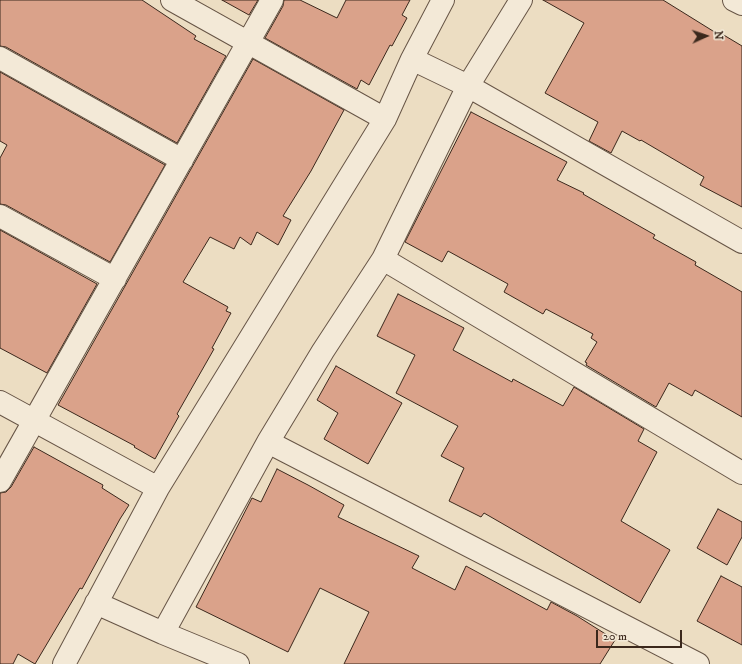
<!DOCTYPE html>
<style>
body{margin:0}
#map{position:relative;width:742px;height:664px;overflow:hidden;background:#ecddc2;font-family:"IM FELL DW Pica",serif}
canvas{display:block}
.north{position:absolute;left:686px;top:16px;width:40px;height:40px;-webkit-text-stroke:3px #f3e9d7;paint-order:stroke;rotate:87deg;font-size:11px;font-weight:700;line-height:16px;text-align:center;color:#3b281c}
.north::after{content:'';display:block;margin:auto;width:14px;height:18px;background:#3b281c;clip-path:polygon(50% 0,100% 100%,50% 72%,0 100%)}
.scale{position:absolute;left:596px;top:630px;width:86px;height:18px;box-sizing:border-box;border:2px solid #3b281c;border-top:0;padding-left:5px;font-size:12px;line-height:14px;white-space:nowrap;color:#3b281c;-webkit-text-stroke:3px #f3e9d7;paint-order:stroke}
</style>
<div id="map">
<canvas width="742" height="664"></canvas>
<div class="north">N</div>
<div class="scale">20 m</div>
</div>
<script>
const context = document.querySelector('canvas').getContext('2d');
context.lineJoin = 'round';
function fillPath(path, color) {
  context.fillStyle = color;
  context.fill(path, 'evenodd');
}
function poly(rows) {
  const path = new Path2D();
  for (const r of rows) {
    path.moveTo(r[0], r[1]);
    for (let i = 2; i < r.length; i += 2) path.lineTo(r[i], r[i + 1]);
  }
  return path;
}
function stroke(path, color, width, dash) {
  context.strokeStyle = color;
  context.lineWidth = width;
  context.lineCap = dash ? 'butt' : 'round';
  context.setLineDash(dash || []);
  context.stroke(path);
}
const building = poly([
 [0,0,142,0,196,36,194,39,226,56,177,143,6,47,0,46,0,0],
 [222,0,258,0,249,15,222,0],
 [284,0,300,0,337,18,346,0,410,0,402,15,407,18,392,46,390,45,369,85,361,80,357,89,265,38,283,6,284,0],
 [543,0,663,0,721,36,722,34,742,46,742,207,700,185,704,177,641,140,640,141,622,131,611,153,589,141,598,122,545,93,584,23,543,0],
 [253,59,344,110,311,171,283,216,291,220,278,245,257,232,251,245,240,237,234,249,210,237,183,282,228,307,226,311,231,313,212,348,214,349,177,414,179,416,155,459,134,447,135,446,58,405,253,59],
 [0,72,165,165,110,262,6,205,0,204,0,158,7,145,0,141,0,72],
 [471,112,567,162,557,180,584,193,583,194,655,235,653,238,696,262,695,265,742,292,742,417,695,390,692,396,669,383,656,407,586,365,587,363,585,362,597,342,591,338,593,334,546,309,543,314,504,292,508,284,448,251,442,262,405,242,471,112],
 [0,230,97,284,47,373,0,348,0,230],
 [398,294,464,328,453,350,512,382,513,379,563,406,574,387,644,429,638,441,657,452,621,521,670,550,640,603,484,513,481,517,449,501,464,468,441,456,458,426,396,393,415,355,377,336,398,294],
 [336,366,402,403,368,464,324,439,338,413,317,400,336,366],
 [34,447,103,485,102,488,129,505,120,519,82,589,80,588,35,664,18,654,13,664,0,664,0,493,6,492,11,487,34,447],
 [277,469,308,485,344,505,338,517,419,556,412,568,455,590,466,566,547,610,551,602,577,616,615,640,600,664,344,664,369,612,320,588,288,652,196,607,252,498,261,502,277,469],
 [718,509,742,522,742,537,727,565,697,548,718,509],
 [721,576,742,587,742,645,697,621,721,576]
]);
fillPath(building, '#daa28a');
stroke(building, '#3b281c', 1);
const minor = poly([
 [172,0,385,119],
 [734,0,742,4],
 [0,58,182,160],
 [412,59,468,86,742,242],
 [0,216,115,279],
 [383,259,742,473],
 [0,402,158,488],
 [268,442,698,664],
 [0,481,272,0],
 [96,603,163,633,268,442,323,351,383,259,468,86,521,0],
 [163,633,238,664],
 [64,664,158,488,385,119,412,59,443,0]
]);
stroke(minor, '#675546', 24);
stroke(minor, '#f3e9d7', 22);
</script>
